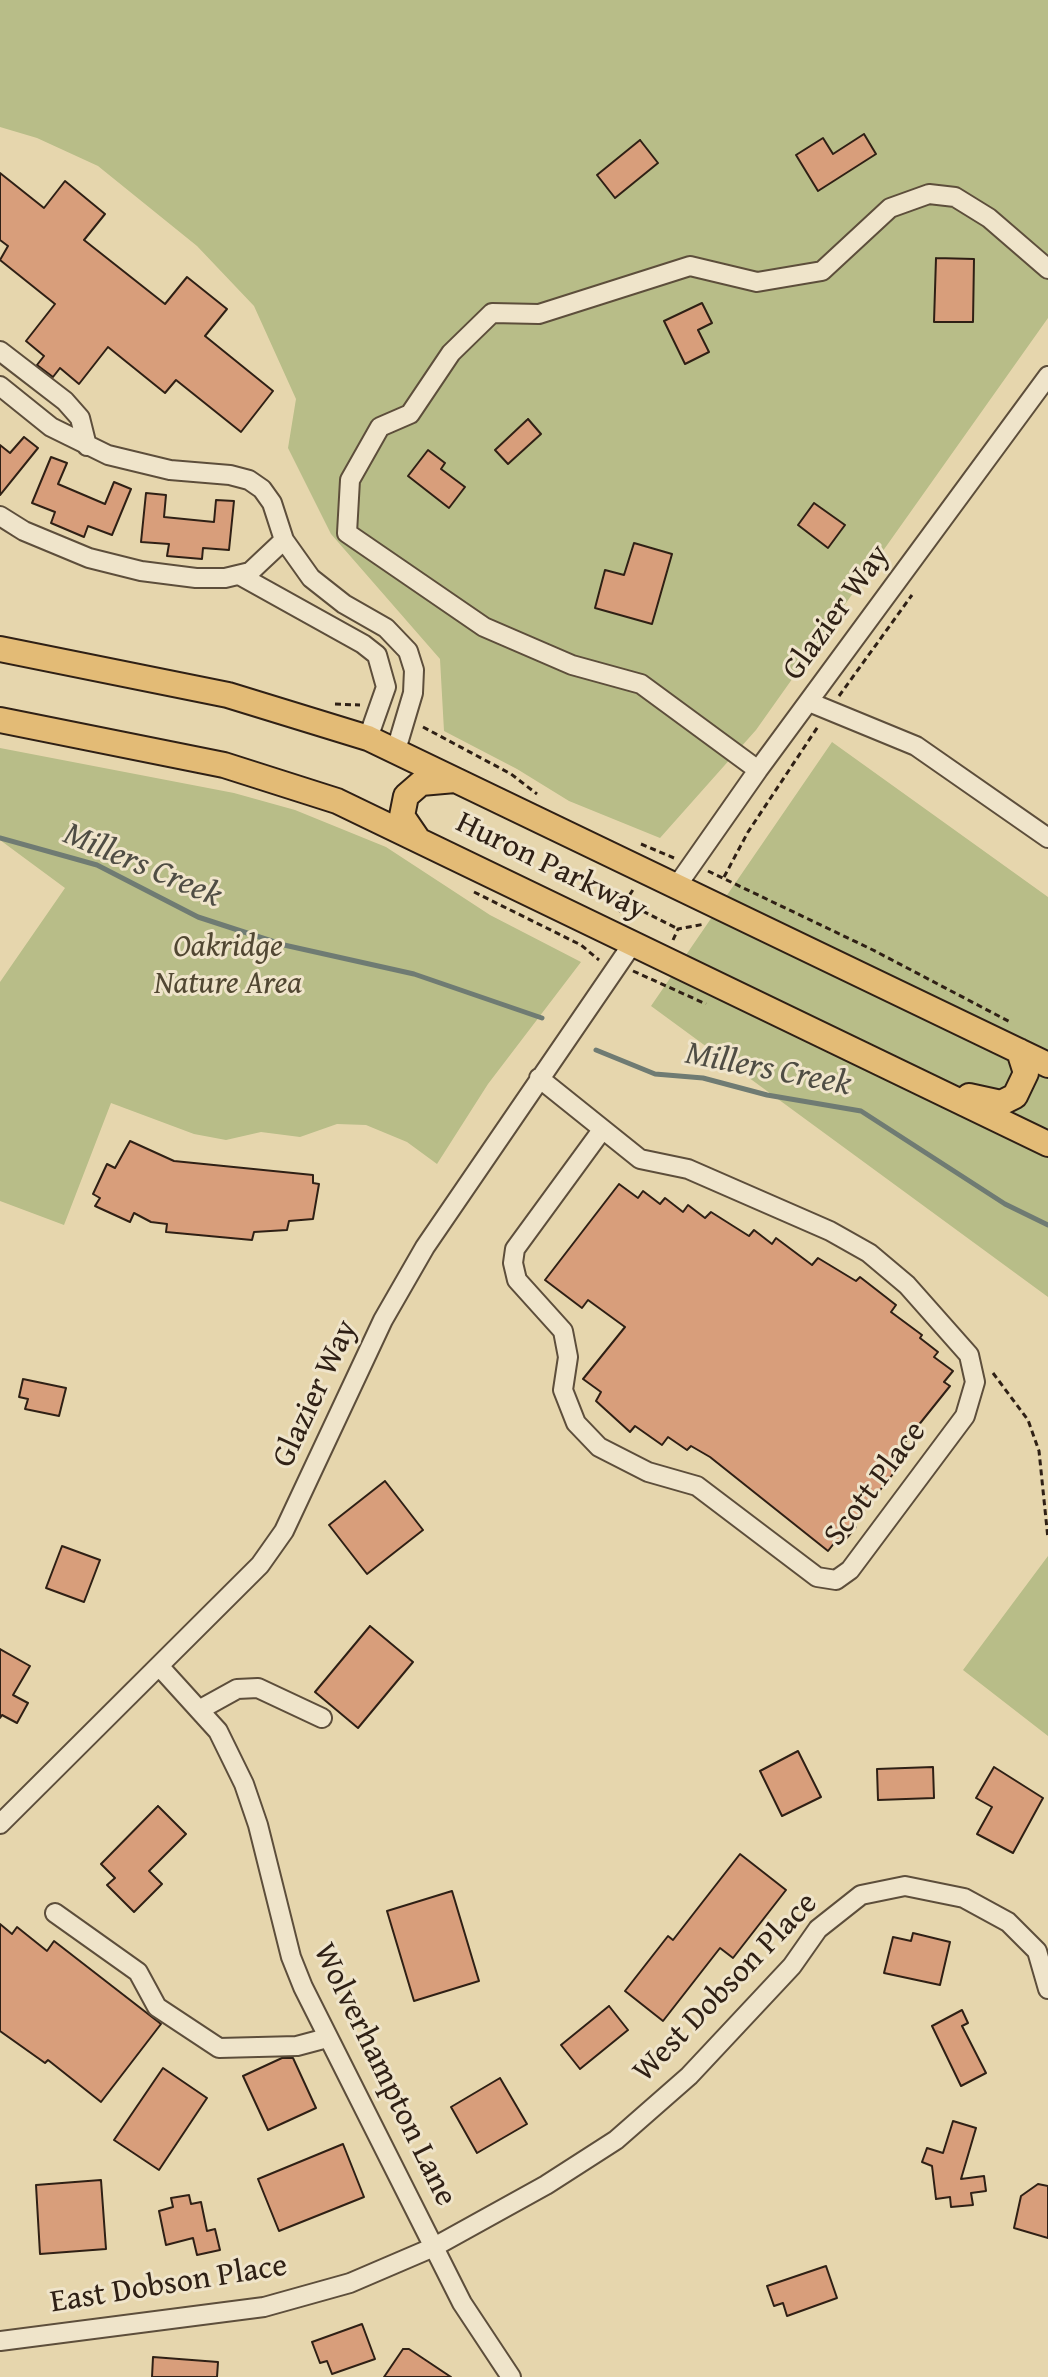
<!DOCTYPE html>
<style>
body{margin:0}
canvas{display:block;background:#e6d6ad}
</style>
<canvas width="1048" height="2377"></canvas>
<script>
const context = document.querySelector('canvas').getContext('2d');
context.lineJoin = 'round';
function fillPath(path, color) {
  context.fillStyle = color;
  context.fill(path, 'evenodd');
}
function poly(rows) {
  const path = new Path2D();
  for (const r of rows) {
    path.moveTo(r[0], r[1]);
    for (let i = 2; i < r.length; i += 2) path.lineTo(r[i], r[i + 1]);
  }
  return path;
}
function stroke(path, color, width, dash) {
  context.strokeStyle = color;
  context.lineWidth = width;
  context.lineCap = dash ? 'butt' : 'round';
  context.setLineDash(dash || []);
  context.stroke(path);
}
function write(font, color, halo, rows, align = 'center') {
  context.font = font + ' "Gentium Book Plus",serif';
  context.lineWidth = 6;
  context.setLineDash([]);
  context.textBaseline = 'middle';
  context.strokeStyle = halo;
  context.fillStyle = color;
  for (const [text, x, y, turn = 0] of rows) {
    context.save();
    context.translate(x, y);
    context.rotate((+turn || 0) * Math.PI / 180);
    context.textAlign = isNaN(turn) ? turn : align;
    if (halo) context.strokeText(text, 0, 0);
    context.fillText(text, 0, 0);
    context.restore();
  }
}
fillPath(poly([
 [0,0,1048,0,1048,318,756,730,660,838,569,801,517,769,444,731,440,659,331,534,288,448,296,399,254,306,197,246,98,166,37,138,0,127],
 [832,742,1048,897,1048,1297,651,1006],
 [0,748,234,793,295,810,386,847,490,915,581,962,488,1084,437,1164,407,1142,366,1125,337,1124,300,1137,261,1132,226,1140,194,1134,111,1103,64,1225,0,1201,0,982,65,888,0,840],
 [1048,1556,1048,1736,963,1670]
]), '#b8bd88');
stroke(poly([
 [0,838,97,865,198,917,284,945,414,974,542,1018],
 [596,1050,655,1074,703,1078,767,1095,861,1111,1005,1204,1048,1225]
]), '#6f7b73', 5);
const building = poly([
 [864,134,876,154,818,191,796,155,823,138,833,154,864,134],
 [640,140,658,163,615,198,597,175,640,140],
 [0,173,44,208,65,181,105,214,84,240,165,304,187,277,227,309,205,336,273,391,241,432,176,380,165,393,108,347,79,384,60,368,53,377,37,365,44,356,26,341,55,304,0,260,8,246,0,240,0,173],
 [936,258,974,259,973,322,934,322,936,258],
 [702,303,712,323,698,330,709,352,685,364,664,321,702,303],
 [528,419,541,434,508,464,495,450,528,419],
 [24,437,38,448,0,495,0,445,10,453,24,437],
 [428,450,445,463,441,469,465,487,449,508,408,476,428,450],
 [51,457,67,463,58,484,105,504,114,482,131,489,112,535,88,526,84,537,51,523,55,512,32,503,51,457],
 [146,493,166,495,164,517,214,522,216,500,234,501,229,550,203,548,202,559,167,556,169,544,141,542,146,493],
 [814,503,845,525,828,548,798,525,814,503],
 [634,543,672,554,652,624,595,608,605,570,624,575,634,543],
 [130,1141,174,1161,313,1175,313,1183,319,1184,313,1219,289,1221,287,1230,254,1232,252,1240,166,1232,167,1224,151,1222,134,1213,130,1222,95,1206,100,1198,93,1194,107,1164,115,1168,130,1141],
 [619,1184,638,1198,643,1191,660,1204,665,1198,683,1212,688,1205,705,1218,711,1212,749,1236,754,1230,772,1244,776,1238,812,1265,818,1258,856,1281,860,1277,896,1305,891,1312,922,1335,920,1338,938,1352,934,1357,953,1371,944,1382,950,1386,897,1452,905,1459,853,1524,856,1527,840,1546,835,1542,828,1551,710,1457,691,1446,687,1450,668,1437,662,1445,635,1426,630,1432,596,1401,601,1392,583,1379,625,1327,588,1300,582,1308,545,1280,619,1184],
 [23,1379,66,1388,59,1416,25,1409,28,1399,19,1397,23,1379],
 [385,1481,423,1530,367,1574,329,1525,385,1481],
 [62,1546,100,1560,84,1602,46,1588,62,1546],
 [370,1626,413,1662,358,1728,315,1692,370,1626],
 [0,1649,30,1666,13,1695,28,1703,17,1723,2,1715,0,1718,0,1649],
 [798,1751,821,1797,782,1816,760,1771,798,1751],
 [933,1767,934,1798,878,1800,877,1769,933,1767],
 [994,1767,1043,1798,1013,1853,977,1834,992,1807,976,1798,994,1767],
 [158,1806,186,1834,149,1871,162,1884,134,1912,107,1885,115,1878,101,1864,158,1806],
 [740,1854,786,1890,733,1958,720,1948,663,2021,625,1991,668,1936,673,1940,740,1854],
 [452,1891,479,1981,414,2001,387,1911,452,1891],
 [0,1924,12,1934,17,1927,47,1951,54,1941,161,2024,101,2102,48,2060,45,2063,0,2031,0,1924],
 [913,1933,950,1942,940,1985,884,1973,893,1937,911,1941,913,1933],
 [609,2006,628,2030,580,2069,561,2045,609,2006],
 [962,2010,968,2023,962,2026,986,2073,961,2086,932,2026,962,2010],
 [282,2058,293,2058,316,2108,268,2130,243,2076,282,2058],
 [163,2068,207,2098,159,2170,114,2140,163,2068],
 [500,2078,527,2124,477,2153,451,2107,500,2078],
 [953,2121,976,2128,961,2179,984,2176,986,2191,971,2193,973,2205,951,2207,950,2197,936,2199,932,2166,922,2162,927,2148,943,2153,953,2121],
 [343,2144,364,2197,279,2231,258,2179,343,2144],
 [101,2180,106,2249,40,2254,36,2185,101,2180],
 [1038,2184,1048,2186,1048,2238,1014,2228,1021,2196,1038,2184],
 [189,2195,191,2204,201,2202,207,2231,215,2229,220,2250,197,2255,193,2238,166,2245,159,2211,173,2207,171,2198,189,2195],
 [826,2266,837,2298,787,2316,783,2303,774,2306,767,2286,826,2266],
 [362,2324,375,2359,332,2374,327,2361,320,2363,312,2342,362,2324],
 [403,2349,409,2349,451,2377,384,2377,403,2349],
 [153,2357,218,2362,217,2377,152,2377,153,2357]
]);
fillPath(building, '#d89e7b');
stroke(building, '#2f2015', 2);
const minor = poly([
 [0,351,65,401,80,418,87,446],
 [0,386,51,427,108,455,170,470,230,475,249,480,262,489,272,503,284,540,311,578,344,604,386,628,408,651,414,670,413,693,396,750],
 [0,516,24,531,89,558,141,571,196,578,225,578,250,572,284,540],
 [239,575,363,644,377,655,386,687,368,738],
 [809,702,916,746,1048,838],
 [758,770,641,684,572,665,484,627,347,533,350,480,380,427,410,414,451,353,492,313,539,314,690,266,757,282,822,271,890,208,929,194,955,197,989,218,1048,269],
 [676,887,758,770,1048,376],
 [539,1078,640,1159,688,1169,830,1231,869,1253,907,1285,969,1355,975,1382,965,1416,850,1570,836,1580,817,1577,697,1486,648,1472,599,1447,576,1423,563,1390,568,1357,563,1331,517,1280,513,1263,515,1249,602,1130],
 [159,1666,218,1731,244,1784,258,1825,291,1957,303,1987,462,2303,511,2377],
 [199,1710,237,1689,258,1688,322,1718],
 [0,1824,260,1565,284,1531,383,1320,425,1247,633,943],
 [55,1913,138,1972,157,2007,219,2048,297,2046,327,2038],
 [0,2341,264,2307,350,2283,434,2247,546,2185,616,2140,689,2076,792,1966,818,1929,861,1895,905,1886,964,1898,1008,1922,1037,1951,1048,1989]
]);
const major = poly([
 [0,649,228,695,368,738,1048,1065],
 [0,720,224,765,337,801,1048,1144],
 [417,838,402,816,406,796,421,783,455,780],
 [969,1096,1001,1103,1015,1096,1026,1073,1019,1051]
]);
stroke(minor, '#5d4e3b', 22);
stroke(major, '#2f2015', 28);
stroke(poly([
 [839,696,912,595],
 [335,704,360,705],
 [423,727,511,774,537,794],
 [641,844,674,858],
 [708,871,873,950,1012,1023],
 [724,877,748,832,819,725],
 [474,892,581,945,599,960],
 [625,902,678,929],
 [619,912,634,888],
 [673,940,678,929,705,924],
 [633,971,706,1004],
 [993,1373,1028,1420,1039,1451,1048,1539]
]), '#2f2015', 3, [6, 4]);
stroke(minor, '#efe4ca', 18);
stroke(major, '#e3bb76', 24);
write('32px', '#2f2015', '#efe4ca', [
 ["Glazier Way",837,613,-54],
 ["Huron Parkway",551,867,26],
 ["Glazier Way",316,1394,-65],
 ["Scott Place",876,1484,-53],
 ["West Dobson Place",726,1988,-46],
 ["Wolverhampton Lane",384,2075,64],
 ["East Dobson Place",169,2285,-9]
]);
write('italic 32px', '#514732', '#efe4ca', [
 ["Oakridge",228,948],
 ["Nature Area",228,985]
]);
write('italic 34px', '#4f4d44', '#efe4ca', [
 ["Millers Creek",142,866,23],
 ["Millers Creek",768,1070,11]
]);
</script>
